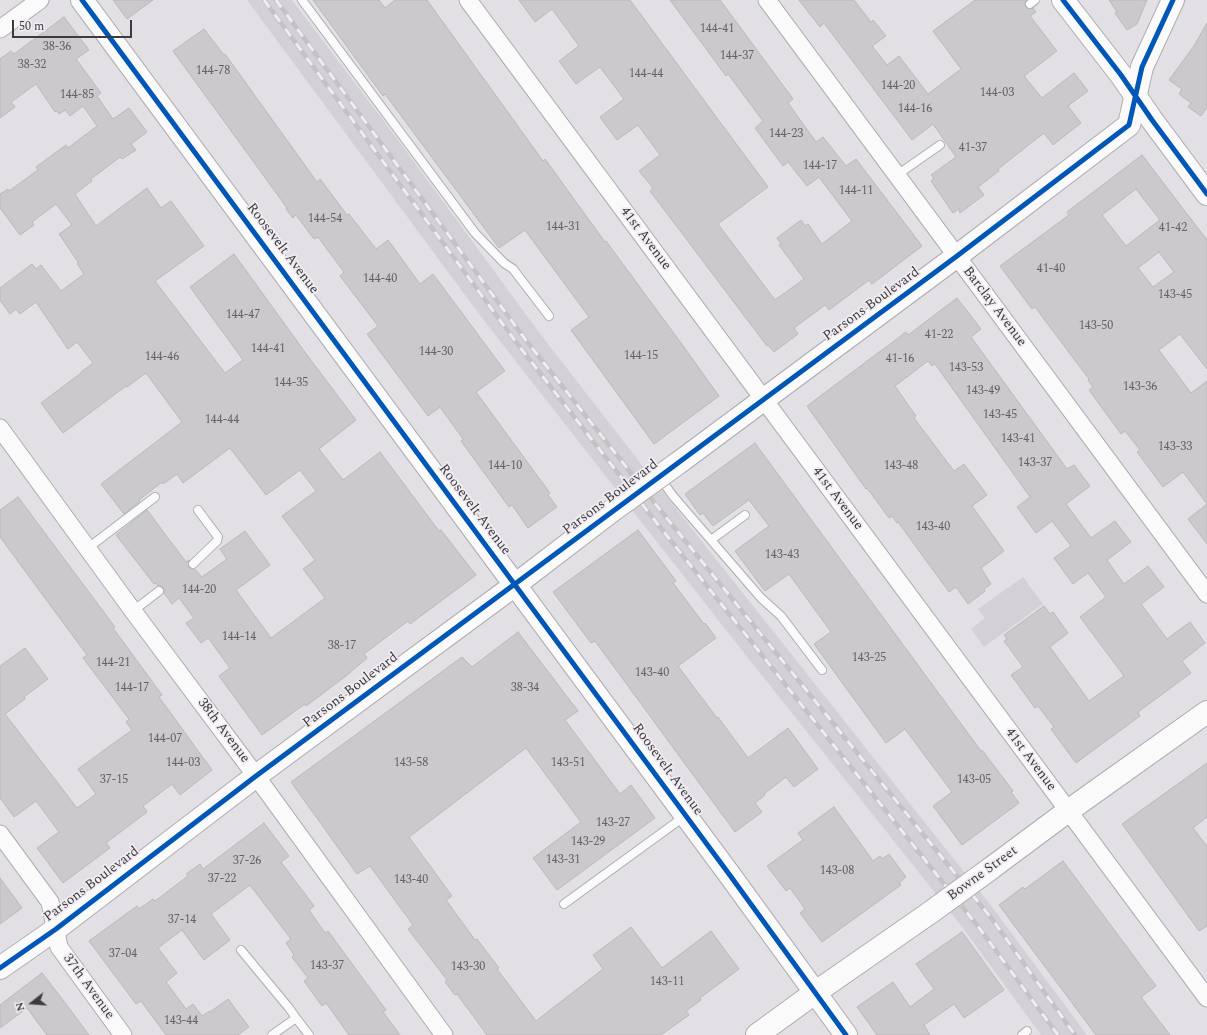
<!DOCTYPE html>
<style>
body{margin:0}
#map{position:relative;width:1207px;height:1035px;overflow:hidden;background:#e2e0e4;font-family:Spectral,serif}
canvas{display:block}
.north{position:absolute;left:12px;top:983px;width:40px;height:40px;-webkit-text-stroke:3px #f0ecf2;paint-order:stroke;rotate:253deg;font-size:11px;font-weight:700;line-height:16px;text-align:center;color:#3d3b3d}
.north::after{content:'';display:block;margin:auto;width:14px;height:18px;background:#3d3b3d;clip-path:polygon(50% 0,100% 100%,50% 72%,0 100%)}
.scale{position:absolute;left:12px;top:20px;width:120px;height:18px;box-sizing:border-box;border:2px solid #3d3b3d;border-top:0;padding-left:5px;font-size:12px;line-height:14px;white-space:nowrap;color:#3d3b3d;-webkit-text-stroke:3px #f0ecf2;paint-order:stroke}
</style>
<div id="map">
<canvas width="1207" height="1035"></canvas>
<div class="north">N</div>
<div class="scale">50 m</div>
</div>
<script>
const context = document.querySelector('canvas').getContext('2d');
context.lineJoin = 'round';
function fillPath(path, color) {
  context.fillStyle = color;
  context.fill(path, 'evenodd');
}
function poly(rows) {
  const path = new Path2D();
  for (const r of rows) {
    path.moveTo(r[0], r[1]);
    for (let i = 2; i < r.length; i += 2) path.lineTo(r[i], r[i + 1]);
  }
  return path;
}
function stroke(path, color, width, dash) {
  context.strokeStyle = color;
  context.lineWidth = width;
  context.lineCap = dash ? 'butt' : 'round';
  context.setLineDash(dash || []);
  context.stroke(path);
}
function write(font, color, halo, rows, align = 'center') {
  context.font = font + ' Spectral,serif';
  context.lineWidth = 3.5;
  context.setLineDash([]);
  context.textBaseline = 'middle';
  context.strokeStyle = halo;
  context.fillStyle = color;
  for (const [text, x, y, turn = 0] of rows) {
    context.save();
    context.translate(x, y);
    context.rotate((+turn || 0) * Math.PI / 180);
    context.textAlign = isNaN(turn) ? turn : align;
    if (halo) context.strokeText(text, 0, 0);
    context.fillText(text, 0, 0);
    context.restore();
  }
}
fillPath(poly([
 [247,0,292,0,395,136,541,335,673,505,992,907,1087,1035,1041,1035,963,928,729,634,482,318],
 [1023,577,1043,604,984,647,971,629,985,618,978,609]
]), '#d4d0d7');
const building = poly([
 [113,0,153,0,127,19,113,0],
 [313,0,379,0,385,8,395,0,427,0,543,161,545,159,605,242,606,241,681,343,719,396,654,444,571,330,589,317,525,230,499,248,385,94,383,96,313,0],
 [519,0,630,0,768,187,718,224,775,300,804,279,779,245,781,244,777,238,801,220,805,226,808,224,822,244,852,221,819,177,807,186,788,162,783,166,755,128,763,121,728,74,726,76,670,0,720,0,793,99,788,103,816,142,823,137,846,166,856,159,922,246,872,284,869,280,829,310,825,305,794,328,798,334,774,352,768,345,767,346,650,191,653,188,639,171,660,155,638,125,617,140,600,117,624,99,600,67,576,84,559,61,579,46,552,9,535,22,519,0],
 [799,0,854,0,871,22,873,20,886,36,872,46,887,65,899,56,928,94,961,69,933,31,975,0,1026,0,1025,4,1026,7,1028,9,1033,8,1036,12,1030,16,1057,51,1024,76,1042,98,1074,73,1088,91,1068,106,1081,123,1053,145,1044,133,998,169,999,171,978,187,984,195,960,213,959,209,953,213,931,181,934,178,931,175,956,157,933,124,912,140,824,23,820,27,799,0],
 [1109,0,1147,0,1137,24,1127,30,1115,13,1117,12,1109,0],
 [64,17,89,50,76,59,101,93,97,96,113,119,129,108,147,132,131,144,136,150,122,159,120,157,91,179,92,181,75,194,96,226,147,188,161,208,171,201,204,246,155,281,225,373,243,360,190,287,234,254,307,355,356,420,319,449,343,480,380,452,439,531,441,530,476,575,410,624,408,621,364,654,367,658,346,676,306,706,305,704,262,735,219,676,230,668,208,638,201,643,186,623,194,618,179,598,172,604,164,593,164,590,163,587,158,586,156,583,154,584,116,535,147,510,186,562,189,560,188,565,189,567,192,569,195,569,202,577,227,559,220,549,245,531,270,565,236,590,271,638,325,598,303,569,315,560,282,516,316,491,300,470,266,495,230,448,183,483,177,474,163,484,162,482,139,500,140,501,124,514,101,484,182,422,146,373,127,387,126,386,63,433,41,403,81,373,81,372,93,363,77,342,68,349,36,302,20,314,16,309,10,314,0,300,0,288,32,264,36,269,41,265,61,291,84,274,77,263,78,262,59,234,72,225,56,204,32,222,34,225,20,235,0,208,0,194,8,189,9,191,38,170,36,167,66,145,68,148,97,126,83,106,70,116,65,110,59,114,57,111,55,112,36,84,11,102,15,107,0,118,0,59,11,51,14,54,64,17],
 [1207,23,1207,107,1201,116,1188,107,1191,103,1179,94,1182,89,1169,80,1194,46,1207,23],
 [204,29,224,55,225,54,317,182,320,179,347,215,349,214,376,249,388,240,420,284,433,274,505,371,476,392,550,493,548,495,557,507,528,528,512,505,509,507,461,441,463,439,440,407,428,416,367,334,378,326,340,276,344,272,318,237,314,239,296,215,293,218,286,209,287,208,274,190,173,51,204,29],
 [1142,155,1207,240,1207,369,1180,334,1159,350,1191,393,1207,381,1207,504,1183,472,1163,487,1137,452,1140,450,1125,431,1121,434,1089,390,1093,387,1088,380,1089,379,1035,307,1032,309,1000,266,1069,215,1067,212,1142,155],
 [1136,189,1160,220,1126,246,1102,215,1136,189],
 [1159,252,1174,272,1153,287,1138,268,1159,252],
 [957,298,981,329,971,337,1067,469,1074,465,1090,486,1066,504,1091,538,1115,521,1131,542,1107,560,1124,584,1148,566,1164,587,1141,604,1167,639,1190,622,1205,643,1182,661,1191,673,1138,712,1140,716,1076,763,1051,729,1054,727,1038,706,1035,708,1011,675,1023,667,1004,641,1007,639,1004,635,1044,606,1050,614,1053,612,1068,633,1050,647,1089,701,1124,676,1080,617,1106,597,1088,573,1073,584,1054,558,1071,546,1052,521,1036,533,1017,507,1030,497,935,364,932,366,928,361,895,386,916,416,914,418,954,471,964,464,987,495,972,506,1004,551,981,568,991,584,984,589,985,591,968,604,956,587,949,592,898,522,897,523,892,516,889,518,867,488,866,489,807,406,906,332,908,335,957,298],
 [755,443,981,751,982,750,1013,791,1011,792,1019,803,962,845,933,806,952,792,905,729,886,743,814,644,831,632,789,574,765,591,735,551,769,526,749,500,713,526,703,513,700,515,685,494,755,443],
 [18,497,115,627,113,628,162,695,159,697,212,770,180,795,172,784,143,806,147,812,106,843,110,848,63,883,37,848,59,832,36,801,14,817,0,798,0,666,25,648,48,679,24,697,25,699,5,714,77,808,96,794,78,769,132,730,126,722,129,719,83,658,87,655,0,537,0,510,18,497],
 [1207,504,1207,544,1188,519,1207,504],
 [638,530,676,581,673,583,704,624,705,623,716,638,678,666,717,718,718,717,748,758,788,728,818,769,794,787,786,777,764,794,765,795,755,803,762,812,735,832,595,641,591,643,553,592,638,530],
 [518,632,578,711,565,720,620,794,631,785,655,818,557,890,533,858,581,822,526,748,409,837,452,896,446,900,475,940,477,939,499,968,497,969,536,1021,603,969,593,955,631,927,662,968,711,931,739,969,700,998,701,1000,686,1011,689,1015,661,1035,487,1035,457,994,455,995,445,982,447,980,408,929,413,925,370,866,357,874,291,782,462,657,472,667,518,632],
 [1207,763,1207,817,1193,828,1207,846,1207,926,1199,931,1122,824,1207,763],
 [834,807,873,861,880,856,882,859,889,854,906,877,899,883,901,885,822,942,800,913,805,909,790,888,786,891,767,866,803,840,798,833,834,807],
 [264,823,289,856,281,862,314,906,309,910,325,933,328,931,386,1010,383,1012,400,1035,349,1035,326,1003,322,1006,304,981,308,978,292,957,294,955,286,943,291,939,250,885,211,914,230,940,204,960,182,930,158,948,177,973,166,982,186,1009,193,1004,202,1016,210,1011,210,1012,228,999,249,1027,238,1035,166,1035,141,1001,136,1004,89,941,137,906,139,909,153,899,155,901,188,876,186,874,200,864,203,869,264,823],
 [1063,861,1156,986,1141,997,1170,1035,1096,1035,999,905,1023,887,1025,889,1063,861],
 [0,878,22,908,0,924,0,878],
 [962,932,1004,990,964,1018,954,1004,924,1025,930,1035,877,1035,857,1007,893,982,910,1007,934,989,916,964,962,932],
 [42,973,63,1000,89,1035,47,1035,27,1008,0,1028,0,1005,42,973]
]);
fillPath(building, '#cbc9cc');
stroke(building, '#bab8bb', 1);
const lane = poly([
 [302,0,475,233,504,263,513,269,549,316],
 [1030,4,1035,0],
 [897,175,940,145],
 [660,478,673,496,761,598,781,616,822,670],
 [711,540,745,515],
 [88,548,155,497],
 [193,564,217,541,218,537,198,510],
 [133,611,159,591],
 [564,904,685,816],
 [241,950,289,1008,296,1018,272,1035],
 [296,1018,309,1035],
 [1022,1035,1027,1031]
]);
const street = poly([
 [468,0,1207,998],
 [767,0,1207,594],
 [0,29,40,0],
 [0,428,133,611,256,776,444,1035],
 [0,834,50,902,59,947,123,1035]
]);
const secondary = poly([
 [82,0,729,874,846,1035],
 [1063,0,1121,75,1152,120,1207,194],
 [681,461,957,256,1129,125,1142,67,1173,0],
 [990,869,1068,811,1207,712],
 [0,968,56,929,256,776,515,585,613,510],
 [757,1035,816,992,931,912]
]);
stroke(lane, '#adacaf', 10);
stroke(street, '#adacaf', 19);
stroke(secondary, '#adacaf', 24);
stroke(lane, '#fbfafb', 8);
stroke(street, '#fbfafb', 17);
stroke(secondary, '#fbfafb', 22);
const rail = poly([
 [264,0,519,346,656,522,980,929,1058,1035],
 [276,0,525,339,665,516,992,919,1075,1035]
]);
stroke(rail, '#c3c3c4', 4.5);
stroke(rail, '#f0ecf2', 3, [9]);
const secondaryBridge = poly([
 [613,510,681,461],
 [931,912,990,869]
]);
stroke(secondaryBridge, '#adacaf', 24, []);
stroke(secondaryBridge, '#fbfafb', 22);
stroke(poly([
 [82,0,729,874,846,1035],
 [1063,0,1121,75,1152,120,1207,194],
 [0,968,56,929,256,776,957,256,1129,125,1142,67,1173,0]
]), '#0057b8', 5);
write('12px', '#636163', null, [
 ["144-41",717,30],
 ["38-36",57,48],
 ["144-37",737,57],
 ["38-32",32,66],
 ["144-78",213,72],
 ["144-44",646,75],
 ["144-20",898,87],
 ["144-03",997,94],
 ["144-85",77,96],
 ["144-16",915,110],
 ["144-23",786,135],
 ["41-37",973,149],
 ["144-17",820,167],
 ["144-11",856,192],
 ["144-54",325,220],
 ["144-31",563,228],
 ["41-42",1173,229],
 ["41-40",1051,270],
 ["144-40",380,280],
 ["143-45",1175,296],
 ["144-47",243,316],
 ["143-50",1096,327],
 ["41-22",939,336],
 ["144-41",268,350],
 ["144-30",436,353],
 ["144-15",641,357],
 ["144-46",162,358],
 ["41-16",900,360],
 ["143-53",966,369],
 ["144-35",291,384],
 ["143-36",1140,388],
 ["143-49",983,392],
 ["143-45",1000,416],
 ["144-44",222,421],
 ["143-41",1018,440],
 ["143-33",1175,448],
 ["143-37",1035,464],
 ["144-10",505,467],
 ["143-48",901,467],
 ["143-40",933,528],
 ["143-43",782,556],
 ["144-20",199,591],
 ["144-14",239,638],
 ["38-17",342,647],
 ["143-25",869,659],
 ["144-21",113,664],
 ["143-40",652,674],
 ["144-17",132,689],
 ["38-34",525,689],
 ["144-07",165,740],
 ["144-03",183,764],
 ["143-58",411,764],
 ["143-51",568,764],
 ["37-15",114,781],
 ["143-05",974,781],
 ["143-27",613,824],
 ["143-29",588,843],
 ["143-31",563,861],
 ["37-26",247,862],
 ["143-08",837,872],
 ["37-22",222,880],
 ["143-40",411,881],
 ["37-14",182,921],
 ["37-04",123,955],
 ["143-37",327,967],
 ["143-30",468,968],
 ["143-11",667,983],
 ["143-44",181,1022]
]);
write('14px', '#3d3b3d', '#f0ecf2', [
 ["41st Avenue",645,239,53],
 ["Roosevelt Avenue",282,249,53],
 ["Parsons Boulevard",872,305,-36],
 ["Barclay Avenue",994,307,53],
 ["Parsons Boulevard",611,498,-37],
 ["41st Avenue",837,499,53],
 ["Roosevelt Avenue",474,510,53],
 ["Parsons Boulevard",351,691,-37],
 ["38th Avenue",223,731,53],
 ["41st Avenue",1030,760,53],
 ["Roosevelt Avenue",667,770,54],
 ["Bowne Street",983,874,-36],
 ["Parsons Boulevard",92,885,-37],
 ["37th Avenue",88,987,54]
]);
</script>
